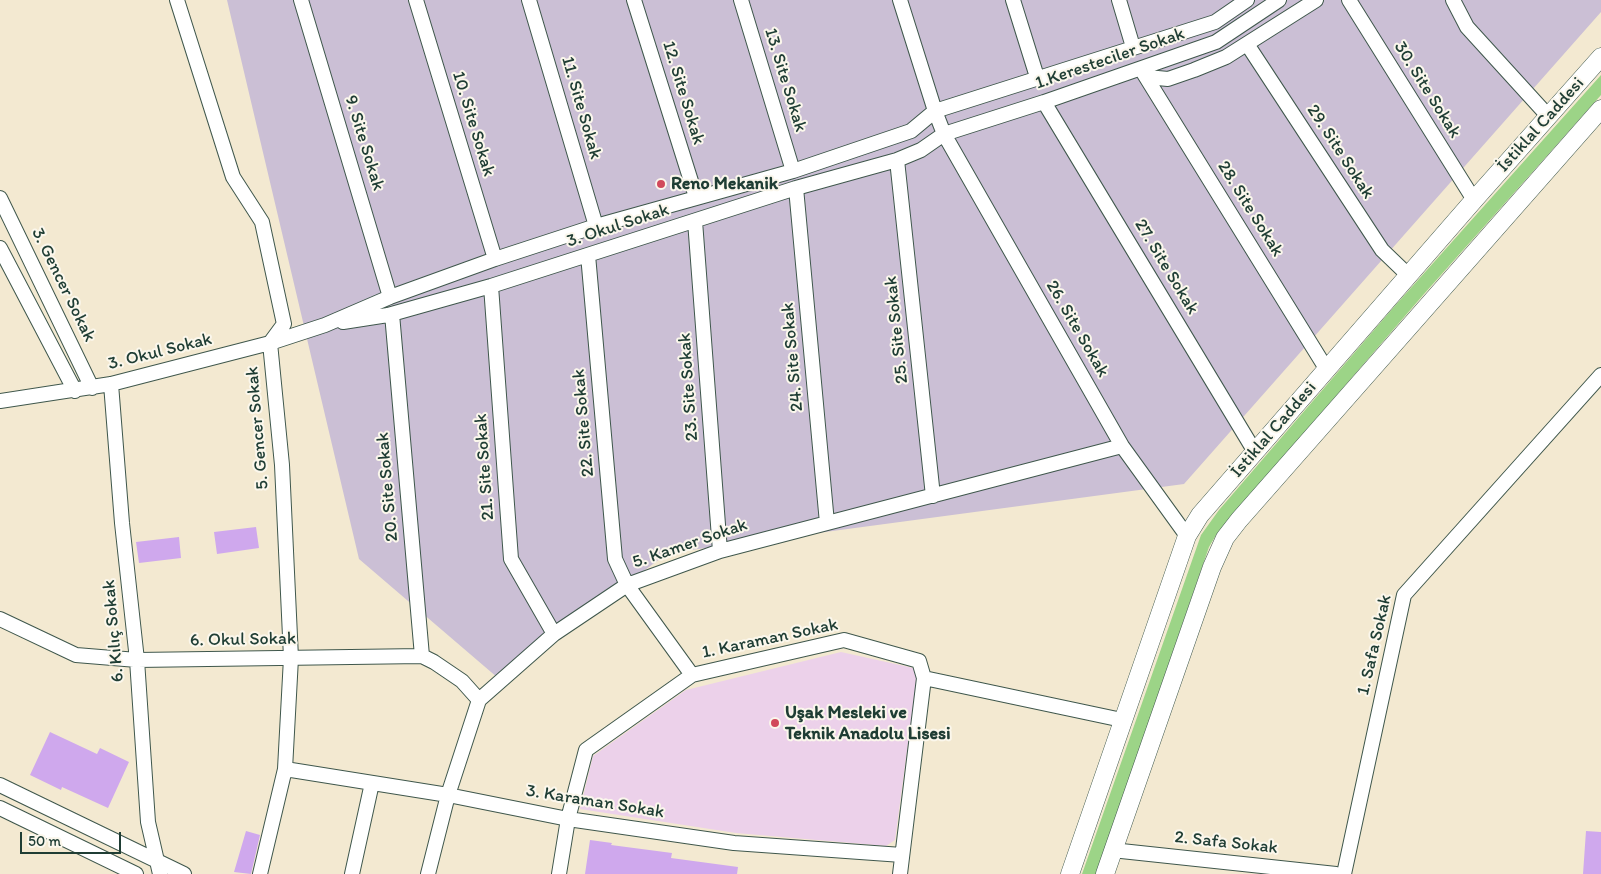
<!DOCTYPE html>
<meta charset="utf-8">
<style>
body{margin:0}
#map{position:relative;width:1601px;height:874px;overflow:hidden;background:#f3e9d1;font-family:Itim,sans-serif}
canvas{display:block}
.scale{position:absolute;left:20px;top:832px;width:101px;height:22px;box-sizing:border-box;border:2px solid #1f3d34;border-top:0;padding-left:6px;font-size:15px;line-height:18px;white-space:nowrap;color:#1f3d34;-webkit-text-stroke:4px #fbf7ec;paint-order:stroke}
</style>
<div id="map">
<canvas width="1601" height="874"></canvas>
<div class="scale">50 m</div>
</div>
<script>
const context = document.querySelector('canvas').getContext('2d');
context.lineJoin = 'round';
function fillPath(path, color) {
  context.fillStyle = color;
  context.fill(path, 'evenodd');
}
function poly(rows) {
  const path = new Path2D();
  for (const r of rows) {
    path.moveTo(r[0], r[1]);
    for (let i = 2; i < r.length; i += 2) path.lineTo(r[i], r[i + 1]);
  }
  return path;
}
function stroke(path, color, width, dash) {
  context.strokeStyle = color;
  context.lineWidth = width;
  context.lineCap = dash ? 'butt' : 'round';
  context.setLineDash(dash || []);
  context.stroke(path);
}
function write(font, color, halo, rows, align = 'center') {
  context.font = font + ' Itim,sans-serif';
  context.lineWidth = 4;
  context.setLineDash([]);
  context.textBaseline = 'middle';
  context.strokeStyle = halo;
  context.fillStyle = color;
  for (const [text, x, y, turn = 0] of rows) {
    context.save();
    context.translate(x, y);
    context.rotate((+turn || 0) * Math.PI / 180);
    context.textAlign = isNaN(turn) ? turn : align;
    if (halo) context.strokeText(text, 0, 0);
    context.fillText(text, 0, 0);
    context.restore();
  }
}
fillPath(poly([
 [841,652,918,669,895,840,886,846,736,833,580,809,593,756,686,690]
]), '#ecd1ea');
fillPath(poly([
 [227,0,1601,0,1601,12,1184,484,668,553,498,678,359,559]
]), '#cbbfd5');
fillPath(poly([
 [1601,75,1601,95,1424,294,1216,535,1209,547,1096,874,1082,874,1201,535,1219,510,1393,308]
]), '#9cd487');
fillPath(poly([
 [256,527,259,548,217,554,214,532],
 [179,537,181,558,139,563,136,542],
 [50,732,97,754,100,748,129,762,108,808,62,787,61,790,30,775],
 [246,831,260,835,251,874,234,872],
 [1586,831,1601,832,1601,874,1583,874],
 [590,840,612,843,611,845,672,853,671,858,738,867,737,874,585,874]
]), '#cfa8ed');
const minor = poly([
 [177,0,233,177,262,222,284,324,270,343,282,465,291,658,285,769,260,874],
 [301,0,390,297],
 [416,0,495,259],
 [529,0,596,226],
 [634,0,696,197],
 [741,0,793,171],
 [900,0,935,111,944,134,1122,446,1187,536],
 [1013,0,1037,77],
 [1119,0,1133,47],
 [1349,0,1474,200],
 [1453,0,1467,27,1549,117],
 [1247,44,1382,250,1408,275],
 [1141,69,1327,370],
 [1147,77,1168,79,1194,70,1226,57,1316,0],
 [1044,102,1255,452],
 [897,160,933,496],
 [796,188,827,523],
 [0,198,92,388],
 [695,221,720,551],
 [0,248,75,391],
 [588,255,615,559,627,585,692,675],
 [491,286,511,559,554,634],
 [392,314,422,656],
 [343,322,388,315,491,286,796,188,897,160,921,150,944,134,1044,102,1216,42,1279,0],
 [111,384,122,523,137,660,148,822,160,874],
 [0,401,111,384,270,343,325,325,390,297,495,259,596,226,793,171,911,131,935,111,1215,22,1247,0],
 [0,619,76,655,137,660,422,656,434,662,462,681,479,700],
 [285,769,448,795,568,819,734,843,902,855],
 [0,785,184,874],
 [0,808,136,874],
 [1112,850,1336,874],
 [352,874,372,783],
 [428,874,448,795,479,700,554,634,627,585,720,551,1122,446],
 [559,874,568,819,586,750,692,675,844,640,919,661,924,678,1122,720],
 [900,874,924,678],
 [1344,874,1404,595,1601,375]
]);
const major = poly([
 [1070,874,1187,536,1200,515,1474,200,1601,57],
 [1105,874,1212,567,1225,538,1239,520,1601,109]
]);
stroke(minor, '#3f574c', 16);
stroke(major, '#3f574c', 19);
stroke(minor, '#fff', 14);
stroke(major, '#fff', 18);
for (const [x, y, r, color] of [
 [661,184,5,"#d1495b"],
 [775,723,5,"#d1495b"]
]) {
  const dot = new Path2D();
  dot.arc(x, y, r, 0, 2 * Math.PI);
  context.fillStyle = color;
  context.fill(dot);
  stroke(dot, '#fbf7ec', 2);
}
write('18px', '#1f3d34', '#fbf7ec', [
 ["1.Keresteciler Sokak",1110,59,-19],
 ["13. Site Sokak",785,80,73],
 ["30. Site Sokak",1427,90,58],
 ["12. Site Sokak",683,93,73],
 ["11. Site Sokak",581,108,74],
 ["10. Site Sokak",473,124,73],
 ["İstiklal Caddesi",1541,125,-48],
 ["9. Site Sokak",364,143,73],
 ["29. Site Sokak",1340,152,57],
 ["28. Site Sokak",1250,209,58],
 ["3. Okul Sokak",618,226,-18],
 ["27. Site Sokak",1166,267,59],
 ["3. Gencer Sokak",63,285,64],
 ["26. Site Sokak",1077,329,60],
 ["25. Site Sokak",897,330,-96],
 ["3. Okul Sokak",160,352,-14],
 ["24. Site Sokak",793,357,-95],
 ["23. Site Sokak",689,387,-94],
 ["22. Site Sokak",584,423,-95],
 ["5. Gencer Sokak",258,428,-95],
 ["İstiklal Caddesi",1274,430,-49],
 ["21. Site Sokak",485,467,-94],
 ["20. Site Sokak",388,487,-95],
 ["5. Kamer Sokak",690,544,-19],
 ["6. Kılıç Sokak",114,631,-95],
 ["1. Karaman Sokak",770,639,-12],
 ["6. Okul Sokak",243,640,-1],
 ["1. Safa Sokak",1375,645,-77],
 ["3. Karaman Sokak",595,802,9],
 ["2. Safa Sokak",1226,843,6]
]);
write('bold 18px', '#1f3d34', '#fbf7ec', [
 ["Reno Mekanik",671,184],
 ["Uşak Mesleki ve",785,713],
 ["Teknik Anadolu Lisesi",785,734]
], 'left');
</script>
